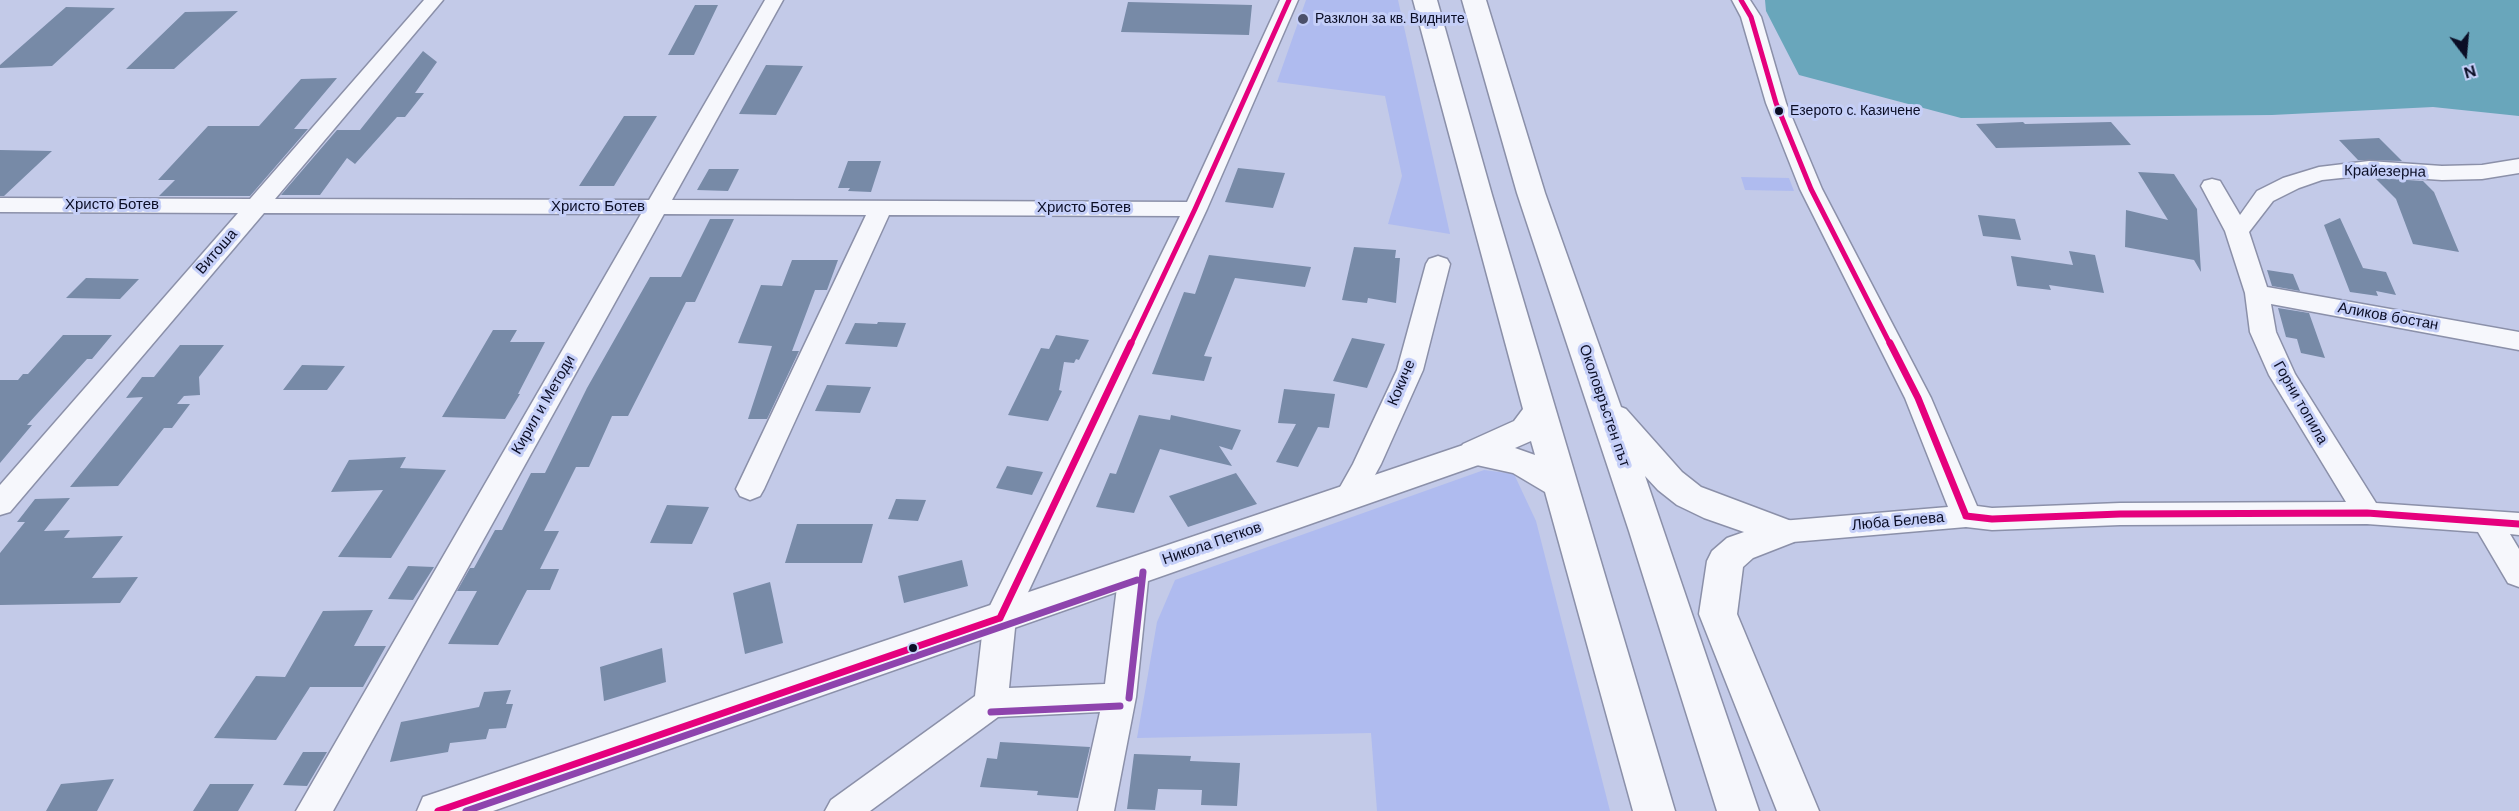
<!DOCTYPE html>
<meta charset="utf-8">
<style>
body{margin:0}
#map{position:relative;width:2519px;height:811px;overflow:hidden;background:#c3cae8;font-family:"DM Sans",sans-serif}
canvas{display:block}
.north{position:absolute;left:2435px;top:24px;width:60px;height:60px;-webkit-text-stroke:4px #c5cff8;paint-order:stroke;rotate:164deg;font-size:16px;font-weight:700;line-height:24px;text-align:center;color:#0b0e26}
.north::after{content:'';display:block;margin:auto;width:21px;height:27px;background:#0b0e26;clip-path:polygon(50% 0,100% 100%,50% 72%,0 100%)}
</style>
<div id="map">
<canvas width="2519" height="811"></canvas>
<div class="north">N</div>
</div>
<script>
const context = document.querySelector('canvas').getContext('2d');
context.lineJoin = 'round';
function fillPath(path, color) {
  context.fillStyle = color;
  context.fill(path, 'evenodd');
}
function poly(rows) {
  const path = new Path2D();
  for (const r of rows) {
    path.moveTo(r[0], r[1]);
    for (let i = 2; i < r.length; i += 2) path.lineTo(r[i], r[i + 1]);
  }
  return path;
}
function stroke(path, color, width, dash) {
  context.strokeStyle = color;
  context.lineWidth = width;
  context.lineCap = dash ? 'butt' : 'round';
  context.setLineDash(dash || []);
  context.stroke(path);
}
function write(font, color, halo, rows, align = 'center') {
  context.font = font + ' "DM Sans",sans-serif';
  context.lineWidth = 6;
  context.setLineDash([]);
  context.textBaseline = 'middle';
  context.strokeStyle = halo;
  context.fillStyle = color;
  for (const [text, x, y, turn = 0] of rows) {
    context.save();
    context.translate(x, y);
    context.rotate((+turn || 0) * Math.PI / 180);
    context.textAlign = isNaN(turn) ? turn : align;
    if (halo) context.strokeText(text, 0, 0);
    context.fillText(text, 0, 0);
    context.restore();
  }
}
fillPath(poly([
 [1306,0,1398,0,1450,234,1388,224,1402,176,1385,96,1277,82],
 [1741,177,1789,178,1794,191,1745,190],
 [1484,470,1514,474,1536,521,1610,811,1377,811,1371,733,1137,738,1157,622,1175,580]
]), '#afbbef');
fillPath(poly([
 [1765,0,2519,0,2519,116,2433,107,2272,115,1961,118,1799,75,1766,11]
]), '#69a6bb');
fillPath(poly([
 [1128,2,1252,5,1249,35,1121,32],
 [695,5,718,5,694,55,668,55],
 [66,7,115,8,52,66,0,68,0,65],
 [238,11,174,69,126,69,185,12],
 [423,51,437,62,415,93,424,93,405,117,397,117,355,164,347,158,320,195,281,195,337,130,360,130],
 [766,65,803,66,776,115,739,114],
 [337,78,294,129,308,129,250,196,159,196,175,180,158,180,208,126,259,126,301,79],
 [624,116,657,116,614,186,579,186],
 [2023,122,2025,124,2111,122,2131,145,1996,148,1976,124],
 [2379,138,2402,161,2358,160,2339,140],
 [0,150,52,151,4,196,0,196],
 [848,161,881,161,871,192,848,191,850,188,838,188],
 [1238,168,1285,173,1273,208,1225,202],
 [709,169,739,169,728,191,697,190],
 [2138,172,2174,174,2197,209,2201,272,2194,260,2125,247,2126,210,2168,220],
 [2375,178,2423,181,2434,192,2459,252,2413,244,2396,199],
 [1978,215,2015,219,2021,240,1983,236],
 [2340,218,2363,268,2386,272,2396,295,2376,291,2378,296,2350,292,2324,225],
 [710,219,734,219,695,302,686,302,628,416,612,416,589,467,576,467,544,531,559,531,540,569,559,569,550,590,527,590,498,645,448,644,477,591,457,591,470,568,474,568,495,530,502,530,531,473,545,473,587,388,650,277,681,277],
 [1354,247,1396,250,1395,258,1400,258,1396,303,1368,298,1367,303,1342,300],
 [2069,251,2095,255,2104,293,2049,285,2051,290,2017,286,2011,256,2073,265],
 [1209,255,1311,267,1305,287,1235,278,1204,356,1212,357,1204,381,1152,374,1184,292,1195,294],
 [792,260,838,260,827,290,815,290,792,351,799,351,767,419,748,419,772,346,738,343,761,285,782,286],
 [2267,270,2293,274,2300,291,2272,286],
 [86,278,139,279,120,299,66,298],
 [2278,308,2309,313,2325,358,2301,353,2297,339,2286,337],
 [878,322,906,323,897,347,845,344,855,323,877,324],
 [493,330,517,330,510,342,545,342,518,394,520,394,505,419,442,417],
 [63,335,112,335,92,359,87,359,27,425,32,425,0,463,0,380,18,380,23,374,28,374],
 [1056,335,1089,340,1079,360,1076,359,1074,363,1064,362,1059,390,1062,391,1048,421,1008,415,1041,348,1049,349],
 [1352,338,1385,344,1367,388,1333,381],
 [180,345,224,345,199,377,200,395,184,396,177,404,190,404,172,428,164,428,118,486,70,487,143,397,126,398,142,377,154,377],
 [302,365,345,366,327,390,283,390],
 [827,385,871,387,860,413,815,411],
 [1284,389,1335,394,1329,428,1318,427,1298,467,1276,462,1296,424,1278,423],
 [1139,415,1170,420,1171,415,1241,430,1232,450,1219,446,1232,466,1160,449,1134,513,1096,507,1110,473,1116,474],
 [406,457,400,468,446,470,391,558,338,557,383,490,331,492,349,460],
 [1007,466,1043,472,1032,495,996,488],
 [1236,473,1257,504,1188,527,1169,496],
 [70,498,44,531,70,530,64,538,123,536,92,578,138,577,120,603,0,605,0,553,25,522,17,522,35,499],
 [896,499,926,500,918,521,888,519],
 [667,505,709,507,692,544,650,543],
 [797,524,873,524,862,563,785,563],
 [962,560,968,586,904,603,898,576],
 [408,566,434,567,413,600,388,599],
 [770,582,783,643,745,654,733,593],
 [373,610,354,646,386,646,363,687,310,687,276,740,214,738,256,676,285,677,323,611],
 [662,648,666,682,604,701,600,667],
 [511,690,506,704,513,704,506,728,489,729,486,739,450,743,448,752,390,762,401,722,479,707,484,692],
 [1000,742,1090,747,1078,798,1037,795,1038,791,980,787,987,758,997,759],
 [303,752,327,752,307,786,283,785],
 [1134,754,1191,756,1190,761,1240,763,1237,806,1201,805,1202,790,1158,789,1155,810,1127,809],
 [114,779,97,811,46,811,61,784],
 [210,784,254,784,238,811,193,811]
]), '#778aa7');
const minor = poly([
 [424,0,443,0,275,199,649,200,765,0,783,0,672,200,1187,202,1280,0,1298,0,1207,209,1016,618,1009,688,1105,684,1119,571,1123,563,1134,559,1145,563,1149,571,1136,697,1114,811,1078,811,1100,712,998,717,870,811,825,811,831,800,975,696,984,618,1180,216,889,215,764,489,760,496,750,500,740,496,736,489,866,215,664,214,333,811,296,811,641,214,264,213,10,512,0,515,0,485,238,213,0,212,0,198,250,199,424,0],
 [1732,0,1750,0,1761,17,1786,103,1822,189,1931,398,1977,506,1992,508,2120,503,2346,502,2269,375,2250,332,2245,293,2225,231,2201,186,2204,181,2212,179,2220,181,2240,215,2257,191,2283,178,2319,167,2369,161,2442,166,2482,165,2519,159,2519,173,2482,179,2442,180,2369,175,2322,180,2299,188,2273,201,2249,232,2267,287,2519,332,2519,350,2271,304,2276,332,2295,374,2376,503,2519,513,2519,535,2510,534,2519,549,2519,587,2508,583,2478,532,2367,524,2120,525,1992,530,1966,527,1781,543,1771,540,1766,532,1771,524,1781,521,1948,507,1905,398,1800,189,1766,103,1741,17,1732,0],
 [1438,256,1447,259,1450,264,1423,370,1381,464,1359,504,1349,507,1339,504,1335,496,1353,464,1397,370,1426,264,1429,259,1438,256]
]);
const tertiary = poly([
 [1475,441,1487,444,1492,453,1487,462,493,811,417,811,423,797,438,792,1475,441]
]);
const trunk = poly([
 [1413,0,1437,0,1492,195,1675,811,1633,811,1545,492,1513,473,1463,462,1458,453,1463,444,1514,421,1523,409,1413,0],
 [1531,441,1535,455,1515,448,1531,441],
 [1462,0,1486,0,1545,193,1621,407,1626,409,1682,472,1701,487,1794,522,1799,532,1794,542,1753,558,1743,567,1737,614,1819,811,1777,811,1699,614,1707,561,1712,551,1727,538,1744,532,1704,518,1677,505,1658,490,1645,476,1759,811,1717,811,1629,531,1517,193,1462,0]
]);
stroke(minor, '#8b90a9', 3);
stroke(tertiary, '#8b90a9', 3);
stroke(trunk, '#8b90a9', 3);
fillPath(minor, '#f6f7fc');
fillPath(tertiary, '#f6f7fc');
fillPath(trunk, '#f6f7fc');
stroke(poly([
 [1741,0,1751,17,1776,103,1811,189,1890,344],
 [1131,344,1195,209,1289,0]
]), '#e5007d', 5);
stroke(poly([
 [1890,343,1918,398,1966,516],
 [1966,516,1992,519,2120,514,2367,513,2519,524],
 [1000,618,1131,343],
 [438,811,1000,618]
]), '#e5007d', 7);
stroke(poly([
 [1129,698,1143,572],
 [991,712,1120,706],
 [466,811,1137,580]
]), '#8e44ad', 7);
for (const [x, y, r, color] of [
 [1303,19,6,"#4b506a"],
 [1779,111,5,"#0b0e26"],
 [913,648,5,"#0b0e26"]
]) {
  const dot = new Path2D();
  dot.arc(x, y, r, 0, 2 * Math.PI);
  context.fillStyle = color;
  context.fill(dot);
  stroke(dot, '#c5cff8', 2);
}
write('14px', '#0b0e26', '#c5cff8', [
 ["Разклон за кв. Видните",1315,19]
], 'left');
write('14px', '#0b0e26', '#c5cff8', [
 ["Езерото с. Казичене",1790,111]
], 'left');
write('15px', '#0b0e26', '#c5cff8', [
 ["Крайезерна",2385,172,1],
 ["Христо Ботев",112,205],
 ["Христо Ботев",598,207],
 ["Христо Ботев",1084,208],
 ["Витоша",217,252,-49],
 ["Аликов бостан",2388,317,10],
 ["Кокиче",1402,383,-67],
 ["Горни топила",2300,403,60],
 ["Кирил и Методи",544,405,-60],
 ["Околовръстен път",1604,406,71],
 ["Люба Белева",1898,522,-5],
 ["Никола Петков",1212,544,-19]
]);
</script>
